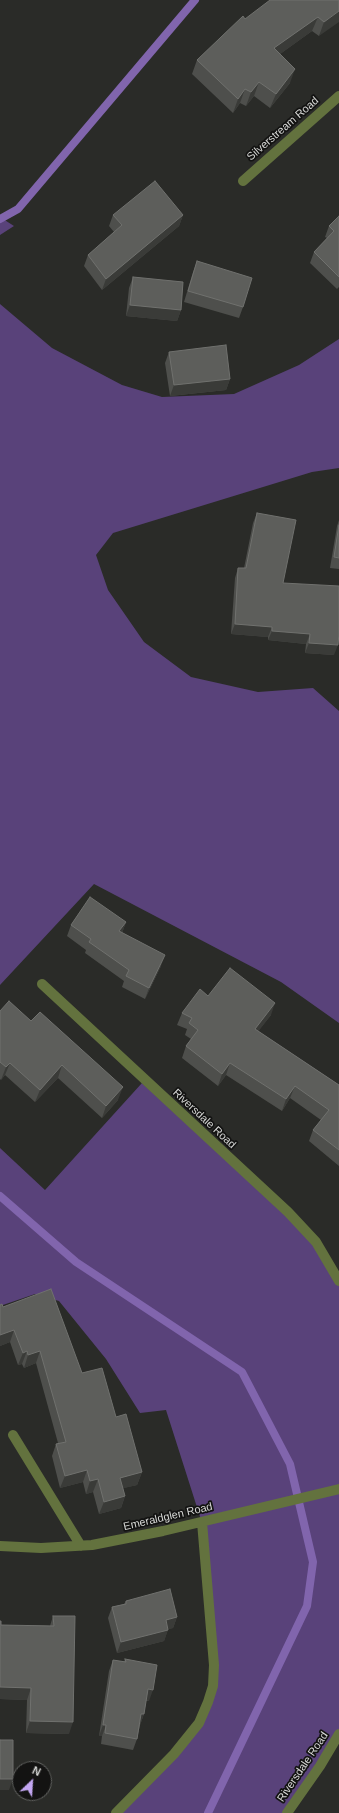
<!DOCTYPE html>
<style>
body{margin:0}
#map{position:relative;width:339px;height:1813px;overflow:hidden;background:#2a2b28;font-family:Helvetica,sans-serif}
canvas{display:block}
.north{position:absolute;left:12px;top:1761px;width:40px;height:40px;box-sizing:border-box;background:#131312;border:1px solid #616260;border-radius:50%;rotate:25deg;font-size:11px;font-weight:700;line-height:16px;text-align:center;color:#d7d8d6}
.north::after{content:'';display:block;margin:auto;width:14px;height:18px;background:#c3a7f2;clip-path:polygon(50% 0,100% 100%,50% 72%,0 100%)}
</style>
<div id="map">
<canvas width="339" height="1813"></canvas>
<div class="north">N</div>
</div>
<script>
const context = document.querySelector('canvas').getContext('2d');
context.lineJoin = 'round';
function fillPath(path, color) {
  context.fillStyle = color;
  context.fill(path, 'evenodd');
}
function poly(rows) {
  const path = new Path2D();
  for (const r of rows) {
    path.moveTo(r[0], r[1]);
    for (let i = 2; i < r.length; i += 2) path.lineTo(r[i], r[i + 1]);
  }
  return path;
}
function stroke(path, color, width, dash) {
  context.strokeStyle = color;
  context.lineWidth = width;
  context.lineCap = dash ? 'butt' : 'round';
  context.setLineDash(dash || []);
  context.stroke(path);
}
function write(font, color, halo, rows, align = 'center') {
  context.font = font + ' Helvetica,sans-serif';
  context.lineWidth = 3.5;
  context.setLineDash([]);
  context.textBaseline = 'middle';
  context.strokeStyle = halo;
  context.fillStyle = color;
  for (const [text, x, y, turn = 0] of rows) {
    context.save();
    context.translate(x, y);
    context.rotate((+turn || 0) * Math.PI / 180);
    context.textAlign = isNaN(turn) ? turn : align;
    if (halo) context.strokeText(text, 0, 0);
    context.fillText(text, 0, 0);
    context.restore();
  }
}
fillPath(poly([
 [0,217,14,226,0,235],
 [0,304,52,348,122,385,162,397,234,394,299,365,339,339,339,468,312,472,113,533,96,555,108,590,144,642,191,677,258,692,313,688,339,711,339,1023,281,982,94,884,0,985],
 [142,1083,310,1237,335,1277,339,1286,339,1733,287,1813,115,1813,198,1723,212,1686,202,1523,166,1410,140,1413,106,1359,59,1301,35,1294,0,1306,0,1148,45,1190]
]), '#59427a');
stroke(poly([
 [0,219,18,209,195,0],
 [0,1196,76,1262,242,1372,290,1464,313,1562,307,1606,208,1813]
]), '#8165ad', 8);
stroke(poly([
 [243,181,339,96],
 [42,984,288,1212,316,1242,339,1281],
 [13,1435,81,1546],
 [0,1546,41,1548,92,1545,163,1531,339,1489],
 [116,1813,174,1754,199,1723,208,1702,213,1686,214,1665,202,1522],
 [287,1813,320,1766,339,1734]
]), '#63723e', 10);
fillPath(poly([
 [339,0,319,36,312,31,280,54,290,83,270,108,254,96,246,106,240,103,233,113,192,74,197,60,245,19],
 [113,215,183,215,179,226,102,290,84,266,88,255,114,232,109,226],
 [339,216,339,287,337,289,310,263,314,252,327,238,325,237,329,226],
 [197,261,243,307,239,318,184,302,193,272],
 [133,277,181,310,177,321,126,316,129,288],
 [169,352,230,379,226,390,170,396,165,363],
 [257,513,283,583,334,655,305,653,306,644,268,640,268,637,231,634,235,578,238,568,244,568,253,523],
 [339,520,339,569,330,568,337,526],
 [126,922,122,933,161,966,145,999,122,987,124,981,85,953,86,950,67,936,71,925],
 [208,996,271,1015,258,1031,339,1085,339,1166,309,1141,313,1130,321,1120,290,1098,282,1111,226,1075,218,1086,182,1058,186,1046,191,1039,185,1035,187,1029,177,1025,182,1013],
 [0,1011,118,1100,102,1118,58,1078,35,1102,5,1075,1,1080,0,1079],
 [0,1305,82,1373,116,1417,142,1472,137,1485,123,1488,125,1496,121,1508,99,1514,93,1492,86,1494,83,1482,60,1488,52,1456,56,1444,58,1443,36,1363,24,1368,22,1364,18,1365,10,1342,0,1346],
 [126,1601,177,1617,173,1628,168,1629,164,1641,117,1653,108,1618,112,1607,124,1604],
 [53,1616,69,1734,26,1733,27,1700,0,1699,0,1621,1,1625,50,1626],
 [125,1659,149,1701,146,1701,144,1714,140,1725,137,1739,133,1750,101,1744,102,1736,99,1736,109,1671,113,1660,124,1662]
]), '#4e4f4c');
fillPath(poly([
 [339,11,339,22,319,36,324,22],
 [318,17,312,31,269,62,274,48],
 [295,69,290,83,270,108,276,94],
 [259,82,254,96,246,106,251,92],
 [245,89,240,103,233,113,238,99],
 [183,215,179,226,102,290,106,279],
 [130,305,181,310,177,321,126,316],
 [230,379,226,390,170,396,174,385],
 [235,624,272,627,268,637,231,634],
 [272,631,310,634,306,644,268,640],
 [309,643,338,645,334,655,305,653],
 [126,922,122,933,119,931],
 [165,955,161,966,145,999,149,988],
 [275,1003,271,1015,251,1041,255,1029],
 [10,1063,5,1075,1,1080,6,1067],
 [230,1063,226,1075,218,1086,222,1074],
 [62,1065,58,1078,35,1102,40,1090],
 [295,1086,290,1098,282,1111,286,1099],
 [123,1087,118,1100,102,1118,106,1106],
 [14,1330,10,1342,0,1346,0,1335],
 [27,1351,22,1364,18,1365,23,1353],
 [40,1351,36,1363,24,1368,28,1355],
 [87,1470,83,1482,60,1488,65,1476],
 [142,1472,137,1485,116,1490,120,1478],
 [98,1479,93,1492,86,1494,90,1481],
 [125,1496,121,1508,99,1514,104,1502],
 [177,1617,173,1628,162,1631,166,1620],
 [168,1630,164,1641,117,1653,121,1642],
 [0,1687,31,1688,27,1700,0,1699],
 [148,1689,153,1690,149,1701,144,1700],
 [141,1714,144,1714,140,1725,137,1725],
 [30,1721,73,1722,69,1734,26,1733],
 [103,1725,106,1725,102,1736,99,1736],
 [0,1779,13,1779,9,1790,0,1790]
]), '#3a3b38');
const building = poly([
 [270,0,339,0,339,11,324,22,318,17,274,48,295,69,276,94,259,82,251,92,245,89,238,99,197,60,243,16,245,19,270,0],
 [155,181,183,215,106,279,88,255,122,225,113,215,155,181],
 [339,216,339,277,314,252,334,231,329,226,339,216],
 [197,261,252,278,243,307,188,291,197,261],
 [133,277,183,282,181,310,130,305,133,277],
 [226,345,230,379,174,385,169,352,226,345],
 [257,513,296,520,283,583,339,586,339,633,338,645,309,643,310,634,272,631,272,627,235,624,238,568,246,568,257,513],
 [339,525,339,558,334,557,339,525],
 [90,897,126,922,119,931,165,955,149,988,126,976,129,970,89,942,91,939,71,925,90,897],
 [230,968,275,1003,255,1029,339,1085,339,1150,313,1130,329,1110,295,1086,286,1099,230,1063,222,1074,186,1046,198,1030,189,1023,192,1018,182,1013,200,989,208,996,230,968],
 [9,1001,31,1021,40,1012,123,1087,106,1106,62,1065,40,1090,10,1063,6,1067,0,1062,0,1011,9,1001],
 [51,1289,82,1373,102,1368,116,1417,126,1414,142,1472,120,1478,125,1496,104,1502,98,1479,90,1481,87,1470,65,1476,56,1444,66,1442,40,1351,28,1355,27,1351,23,1353,14,1330,0,1335,0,1305,2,1304,3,1307,51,1289],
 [170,1589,177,1617,166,1620,168,1630,121,1642,112,1607,126,1604,126,1601,170,1589],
 [53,1616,75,1616,73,1722,30,1721,31,1688,0,1687,0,1621,1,1621,1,1625,54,1626,53,1616],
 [125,1659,157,1665,153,1690,148,1689,144,1714,141,1714,137,1739,105,1733,106,1725,103,1725,113,1660,126,1662,125,1659],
 [0,1740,13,1740,13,1779,0,1779,0,1740]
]);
fillPath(building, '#5d5e5b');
stroke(building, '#70716e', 1);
write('11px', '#d7d8d6', '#131312', [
 ["Silverstream Road",283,129,-41],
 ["Riversdale Road",204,1119,43],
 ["Emeraldglen Road",168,1517,-13],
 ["Riversdale Road",303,1767,-56]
]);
</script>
